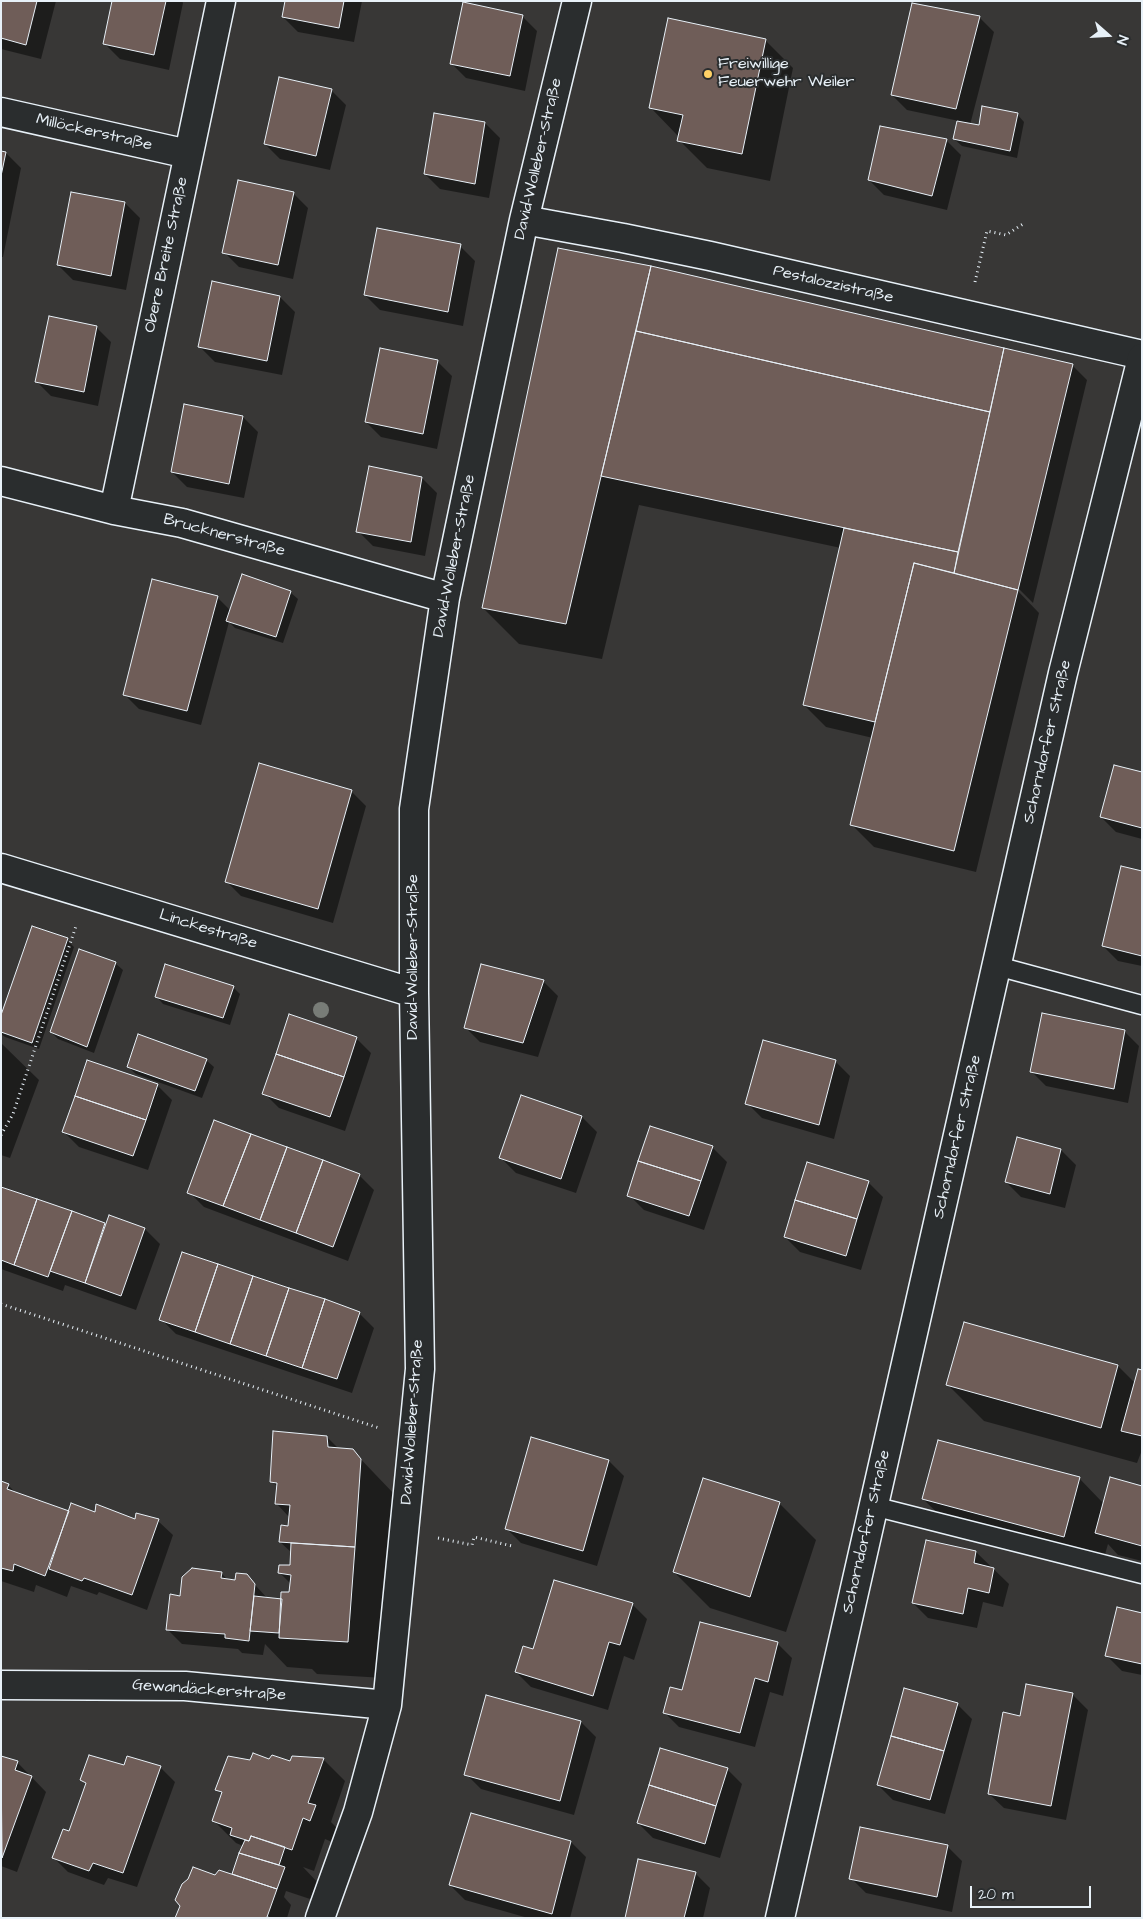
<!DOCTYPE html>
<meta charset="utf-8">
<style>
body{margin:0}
#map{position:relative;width:1143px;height:1919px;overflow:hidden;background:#383736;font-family:"Architects Daughter",sans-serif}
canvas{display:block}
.frame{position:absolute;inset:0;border:2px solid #e8f1f8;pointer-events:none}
.north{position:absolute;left:1083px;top:10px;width:50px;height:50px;-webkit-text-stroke:4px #2a2d2e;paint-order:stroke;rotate:109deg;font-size:14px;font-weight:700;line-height:20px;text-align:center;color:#e8f1f8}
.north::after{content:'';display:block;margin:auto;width:18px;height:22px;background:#e8f1f8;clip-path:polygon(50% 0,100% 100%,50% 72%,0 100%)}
.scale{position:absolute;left:970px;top:1886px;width:121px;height:22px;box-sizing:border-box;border:2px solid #e8f1f8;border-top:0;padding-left:6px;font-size:15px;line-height:18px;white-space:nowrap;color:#e8f1f8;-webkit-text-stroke:4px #2a2d2e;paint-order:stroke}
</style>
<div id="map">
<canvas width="1143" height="1919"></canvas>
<div class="frame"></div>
<div class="north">N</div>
<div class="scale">20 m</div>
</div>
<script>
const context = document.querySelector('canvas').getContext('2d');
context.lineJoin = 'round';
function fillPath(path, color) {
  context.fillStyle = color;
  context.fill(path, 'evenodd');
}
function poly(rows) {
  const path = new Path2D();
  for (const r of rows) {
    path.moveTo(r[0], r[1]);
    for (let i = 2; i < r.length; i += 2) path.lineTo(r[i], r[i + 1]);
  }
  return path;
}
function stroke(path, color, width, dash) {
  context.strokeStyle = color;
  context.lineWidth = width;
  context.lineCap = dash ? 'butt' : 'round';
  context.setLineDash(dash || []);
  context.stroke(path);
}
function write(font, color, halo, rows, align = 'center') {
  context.font = font + ' "Architects Daughter",sans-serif';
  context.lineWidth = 4;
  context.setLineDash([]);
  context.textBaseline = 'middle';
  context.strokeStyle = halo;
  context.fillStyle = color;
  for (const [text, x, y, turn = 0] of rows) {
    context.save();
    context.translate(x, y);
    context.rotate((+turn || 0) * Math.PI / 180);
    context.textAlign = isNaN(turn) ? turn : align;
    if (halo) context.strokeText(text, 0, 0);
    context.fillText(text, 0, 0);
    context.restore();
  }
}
fillPath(poly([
 [1,1,56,1,41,59,1,49],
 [113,1,182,1,183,3,169,70,120,59,105,44],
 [286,1,362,1,354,42,298,32,283,17],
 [522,16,537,31,525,91,466,78,451,63],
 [979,17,994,32,970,125,980,127,1017,114,1024,122,1017,158,962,146,954,139,959,121,907,110,892,95],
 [765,40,793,68,770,181,707,168,679,140,678,136,651,108],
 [331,90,346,105,330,170,280,159,265,144],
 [485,123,500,138,489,198,440,189,425,174],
 [946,140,961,155,947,210,884,195,869,180],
 [1,152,6,153,21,168,3,257,1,257],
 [72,193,125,203,140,218,126,290,73,280,58,265],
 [293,193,308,208,293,279,239,267,224,252],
 [460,246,475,261,463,326,380,310,365,295],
 [650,267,1072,365,1087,380,1033,603,1017,587,1017,590,1039,613,976,872,874,847,852,825,873,738,826,727,804,705,841,548,639,505,602,659,519,644,483,608],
 [280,297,295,312,282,375,215,362,200,347],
 [96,327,111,342,98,406,51,396,36,381],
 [437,361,452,376,437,449,381,437,366,422],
 [243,417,258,432,244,498,187,487,172,472],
 [422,478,437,493,425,556,373,546,358,531],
 [290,592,298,599,283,643,235,628,229,622,201,725,139,709,124,694,217,597,231,611],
 [1142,774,1142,839,1116,832,1101,817],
 [351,791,366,806,333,923,241,896,226,881],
 [1142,872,1142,966,1118,961,1103,946],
 [67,940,74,947,39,1049,5,1037,1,1034,1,1019],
 [115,963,123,970,94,1053,58,1039,51,1032],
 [543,981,558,996,538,1057,480,1042,465,1027],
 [233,987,240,994,230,1025,163,1004,156,996],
 [1124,1031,1139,1046,1128,1103,1046,1086,1031,1071],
 [356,1038,371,1053,345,1131,279,1108,264,1093],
 [1,1043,39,1080,10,1158,1,1155],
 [206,1060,214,1067,202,1098,136,1074,128,1067],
 [835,1061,850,1076,834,1139,762,1118,747,1103],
 [157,1085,172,1100,148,1170,79,1147,64,1132],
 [522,1097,582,1117,597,1132,576,1193,516,1173,501,1158],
 [712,1147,727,1162,704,1230,644,1210,629,1195],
 [1061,1150,1076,1165,1065,1208,1021,1197,1006,1182],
 [359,1175,374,1190,348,1261,204,1207,189,1192],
 [868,1182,883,1197,861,1270,800,1252,785,1237],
 [2,1188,106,1225,145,1229,160,1244,136,1310,65,1285,63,1291,1,1269],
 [359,1313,374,1328,352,1393,176,1334,161,1319],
 [965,1324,1118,1366,1135,1383,1142,1371,1142,1450,1137,1463,984,1421,948,1385],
 [327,1437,339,1449,352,1450,397,1497,384,1678,317,1674,312,1669,287,1667,265,1644,263,1655,242,1653,238,1649,182,1644,167,1629,181,1597,221,1573,229,1581,236,1582,246,1575,268,1599,283,1600,290,1594,291,1584,280,1573,291,1566,292,1553,280,1542,290,1527,290,1518,276,1503,278,1487,271,1481],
 [609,1461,624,1476,597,1566,521,1543,506,1528],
 [1079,1478,1104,1504,1142,1487,1142,1561,1118,1555,1108,1544,1100,1572,960,1535,923,1499],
 [704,1479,780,1504,816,1540,786,1632,710,1608,674,1572],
 [1,1483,8,1485,17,1494,69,1512,95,1513,136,1520,137,1514,158,1521,173,1535,147,1610,99,1592,97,1595,71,1586,67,1597,36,1585,34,1592,1,1581],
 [976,1552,1009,1584,1003,1607,983,1602,977,1628,928,1618,913,1603],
 [632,1604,647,1619,634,1660,624,1656,608,1710,531,1687,516,1672,534,1650],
 [1142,1614,1142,1675,1122,1671,1107,1656],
 [777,1643,792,1658,783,1696,770,1692,755,1747,679,1727,664,1712,683,1692],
 [1073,1695,1088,1710,1066,1820,1004,1808,989,1794,1021,1717],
 [957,1704,972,1719,945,1814,893,1800,878,1785],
 [581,1722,596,1737,574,1815,481,1789,466,1774],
 [1,1757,17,1762,46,1792,17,1872,1,1866],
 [293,1757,324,1760,345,1781,331,1822,337,1828,332,1842,325,1839,314,1871,303,1867,320,1885,316,1901,286,1891,284,1897,291,1905,287,1918,177,1918,216,1877,237,1877,234,1874,243,1846,236,1843,214,1821,223,1795,217,1790,251,1762,270,1761,291,1763],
 [124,1767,160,1767,175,1782,137,1887,108,1878,104,1885,68,1872,53,1857,70,1833,86,1785,82,1780],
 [727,1769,742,1784,720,1858,653,1838,638,1823],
 [472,1815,571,1842,586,1857,570,1918,528,1918,465,1900,450,1885],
 [947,1846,962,1861,952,1912,866,1893,851,1878],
 [695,1873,710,1888,703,1918,626,1918]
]), '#0007');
const building = poly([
 [1,1,37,1,26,45,1,38,1,1],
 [112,1,166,1,154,55,103,44,112,1],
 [285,1,344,1,339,28,282,17,285,1],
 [463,2,523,15,510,76,450,64,463,2],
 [912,3,980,16,956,109,891,95,912,3],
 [668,18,766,39,742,154,677,141,683,115,649,108,668,18],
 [279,77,332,89,316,156,264,144,279,77],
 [982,106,1018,113,1010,151,953,139,957,121,979,125,982,106],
 [434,113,485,122,475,184,424,174,434,113],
 [880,126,947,139,932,196,868,180,880,126],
 [1,151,6,152,1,176,1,151],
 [238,180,294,192,278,265,222,253,238,180],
 [71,192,125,202,111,276,57,265,71,192],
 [377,228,461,244,448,312,364,295,377,228],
 [558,248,651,266,566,624,482,608,558,248],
 [651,266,1004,348,990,412,636,331,651,266],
 [212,281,280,296,267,361,198,347,212,281],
 [49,316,97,326,84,392,35,382,49,316],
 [636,331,990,412,958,552,601,476,636,331],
 [380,348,438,360,423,434,365,422,380,348],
 [1004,348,1073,364,1018,590,954,573,1004,348],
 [184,404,243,416,229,484,171,472,184,404],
 [369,466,422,477,411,542,356,532,369,466],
 [844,528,958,552,954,573,914,563,875,722,803,705,844,528],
 [914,563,1018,590,954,851,850,825,914,563],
 [242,574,291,591,276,637,226,621,242,574],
 [152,579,218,596,187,711,123,695,152,579],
 [259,763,352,790,318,909,225,882,259,763],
 [1114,765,1142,772,1142,828,1100,817,1114,765],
 [1121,866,1142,871,1142,956,1102,946,1121,866],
 [32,926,68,938,32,1043,1,1032,1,1015,32,926],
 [79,949,116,962,87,1047,50,1032,79,949],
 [165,964,234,986,223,1018,155,997,165,964],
 [481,964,544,980,523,1043,464,1028,481,964],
 [1042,1013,1125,1030,1114,1089,1030,1072,1042,1013],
 [289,1014,357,1037,344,1077,276,1054,289,1014],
 [138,1034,207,1059,195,1091,127,1067,138,1034],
 [763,1040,836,1060,819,1125,745,1104,763,1040],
 [276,1054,344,1077,330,1117,262,1094,276,1054],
 [87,1060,158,1084,146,1120,75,1096,87,1060],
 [521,1095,582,1116,561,1179,499,1158,521,1095],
 [75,1096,146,1120,133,1156,62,1132,75,1096],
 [214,1120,251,1134,223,1206,187,1193,214,1120],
 [650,1126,713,1146,701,1181,638,1161,650,1126],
 [251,1134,287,1147,260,1220,223,1206,251,1134],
 [1017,1137,1061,1149,1050,1194,1005,1182,1017,1137],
 [287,1147,323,1160,296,1233,260,1220,287,1147],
 [323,1160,360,1174,333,1247,296,1233,323,1160],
 [638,1161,701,1181,689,1216,627,1196,638,1161],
 [807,1162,869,1181,857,1219,795,1200,807,1162],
 [1,1187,37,1199,14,1265,1,1260,1,1187],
 [37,1199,72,1211,48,1277,14,1265,37,1199],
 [795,1200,857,1219,846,1256,784,1237,795,1200],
 [72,1211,105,1223,85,1283,50,1271,72,1211],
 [109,1215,145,1228,121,1296,85,1283,109,1215],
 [182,1252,218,1264,195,1332,159,1320,182,1252],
 [218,1264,253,1276,230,1344,195,1332,218,1264],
 [253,1276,289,1288,266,1356,230,1344,253,1276],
 [289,1288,325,1299,302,1368,266,1356,289,1288],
 [325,1299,360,1312,337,1379,302,1368,325,1299],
 [964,1322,1118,1365,1101,1428,946,1385,964,1322],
 [1138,1369,1142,1370,1142,1436,1121,1431,1138,1369],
 [273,1431,327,1436,328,1447,353,1449,361,1459,355,1547,279,1542,281,1525,288,1526,290,1505,275,1504,277,1483,270,1482,273,1431],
 [531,1437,609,1460,583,1551,505,1529,531,1437],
 [938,1440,1080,1477,1064,1537,922,1499,938,1440],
 [1110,1477,1142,1486,1142,1546,1095,1533,1110,1477],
 [703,1478,780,1502,750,1597,673,1572,703,1478],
 [1,1481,9,1484,7,1489,69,1511,45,1576,14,1564,13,1571,1,1568,1,1481],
 [71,1503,95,1512,96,1504,135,1519,136,1513,159,1519,132,1595,84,1578,82,1581,49,1569,71,1503],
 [926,1540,976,1551,974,1563,994,1568,989,1593,968,1588,963,1614,912,1603,926,1540],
 [291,1543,355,1547,348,1642,279,1638,281,1592,289,1592,291,1575,278,1573,279,1565,290,1565,291,1543],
 [192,1568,222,1572,221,1578,235,1580,236,1573,247,1574,255,1584,249,1641,225,1638,225,1634,166,1630,170,1594,180,1596,182,1577,192,1568],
 [554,1580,633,1603,620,1645,609,1642,593,1696,515,1672,523,1646,533,1649,554,1580],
 [254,1596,282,1599,279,1633,250,1631,254,1596],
 [1117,1607,1142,1613,1142,1664,1105,1656,1117,1607],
 [700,1622,778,1642,768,1682,755,1678,740,1733,663,1713,670,1687,682,1690,700,1622],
 [1026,1684,1073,1693,1051,1806,988,1794,1003,1712,1020,1716,1026,1684],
 [904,1688,958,1703,944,1751,891,1736,904,1688],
 [486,1695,581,1721,560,1801,464,1775,486,1695],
 [891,1736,944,1751,930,1800,877,1785,891,1736],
 [660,1748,728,1768,716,1806,649,1785,660,1748],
 [253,1753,269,1759,272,1755,290,1761,292,1756,324,1758,308,1803,316,1805,310,1821,303,1818,292,1850,251,1836,249,1841,230,1835,232,1828,212,1821,222,1792,215,1790,228,1756,250,1760,253,1753],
 [89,1755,124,1765,127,1756,161,1766,123,1873,93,1863,89,1871,52,1858,63,1829,69,1831,86,1783,80,1780,89,1755],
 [1,1756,18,1761,15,1770,32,1776,2,1858,1,1756],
 [649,1785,716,1806,705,1844,637,1823,649,1785],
 [471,1813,571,1841,552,1914,449,1885,471,1813],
 [860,1827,948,1845,937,1897,849,1879,860,1827],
 [251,1836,285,1847,279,1865,239,1853,245,1840,249,1841,251,1836],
 [239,1853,285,1867,277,1889,232,1874,239,1853],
 [638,1859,696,1872,684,1918,625,1918,638,1859],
 [193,1867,215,1875,219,1870,277,1889,267,1917,272,1918,175,1918,180,1906,175,1900,182,1884,188,1879,193,1867]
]);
fillPath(building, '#6f5d58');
stroke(building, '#e8f1f8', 1);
const lane = poly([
 [997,966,1142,1005],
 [873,1506,1142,1574]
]);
const street = poly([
 [1,112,188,154],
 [524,220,623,238,710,256,1142,355],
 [1,481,114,510,182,523,445,598],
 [114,510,221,1],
 [1,868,414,993],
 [1,1685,185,1686,387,1705],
 [320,1918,358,1812,387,1705,420,1369,414,993,414,809,445,598,524,220,577,1]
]);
const secondary = poly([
 [780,1918,1063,673,1142,358]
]);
stroke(lane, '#e8f1f8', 21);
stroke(street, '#e8f1f8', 31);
stroke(secondary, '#e8f1f8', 31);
stroke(poly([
 [975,282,987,231,1006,235,1023,224],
 [1,1135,13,1114,76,926],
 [1,1304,379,1428],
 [438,1538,472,1545,474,1537,512,1546]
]), '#e8f1f8', 3, [1, 4]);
stroke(lane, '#2a2d2e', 18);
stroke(street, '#2a2d2e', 28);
stroke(secondary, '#2a2d2e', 28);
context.fillStyle = '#787c77';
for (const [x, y] of [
 [321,1010]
]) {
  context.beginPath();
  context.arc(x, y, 8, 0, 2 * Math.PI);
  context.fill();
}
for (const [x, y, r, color] of [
 [708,74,5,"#ffd166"]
]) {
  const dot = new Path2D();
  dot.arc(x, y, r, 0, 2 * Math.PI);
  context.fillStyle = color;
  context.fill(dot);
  stroke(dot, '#2a2d2e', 2);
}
write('16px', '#e8f1f8', '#2a2d2e', [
 ["Freiwillige",718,65],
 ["Feuerwehr Weiler",718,83]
], 'left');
write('16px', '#e8f1f8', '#2a2d2e', [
 ["Millöckerstraße",94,133,13],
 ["David-Wolleber-Straße",539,159,-77],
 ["Obere Breite Straße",167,255,-78],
 ["Pestalozzistraße",833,285,13],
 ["Brucknerstraße",224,536,15],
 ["David-Wolleber-Straße",455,556,-79],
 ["Schorndorfer Straße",1048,742,-77],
 ["Linckestraße",208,930,17],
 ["David-Wolleber-Straße",414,957,-90],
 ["Schorndorfer Straße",958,1137,-77],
 ["David-Wolleber-Straße",413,1422,-86],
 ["Schorndorfer Straße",867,1532,-77],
 ["Gewandäckerstraße",209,1691,4]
]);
</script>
